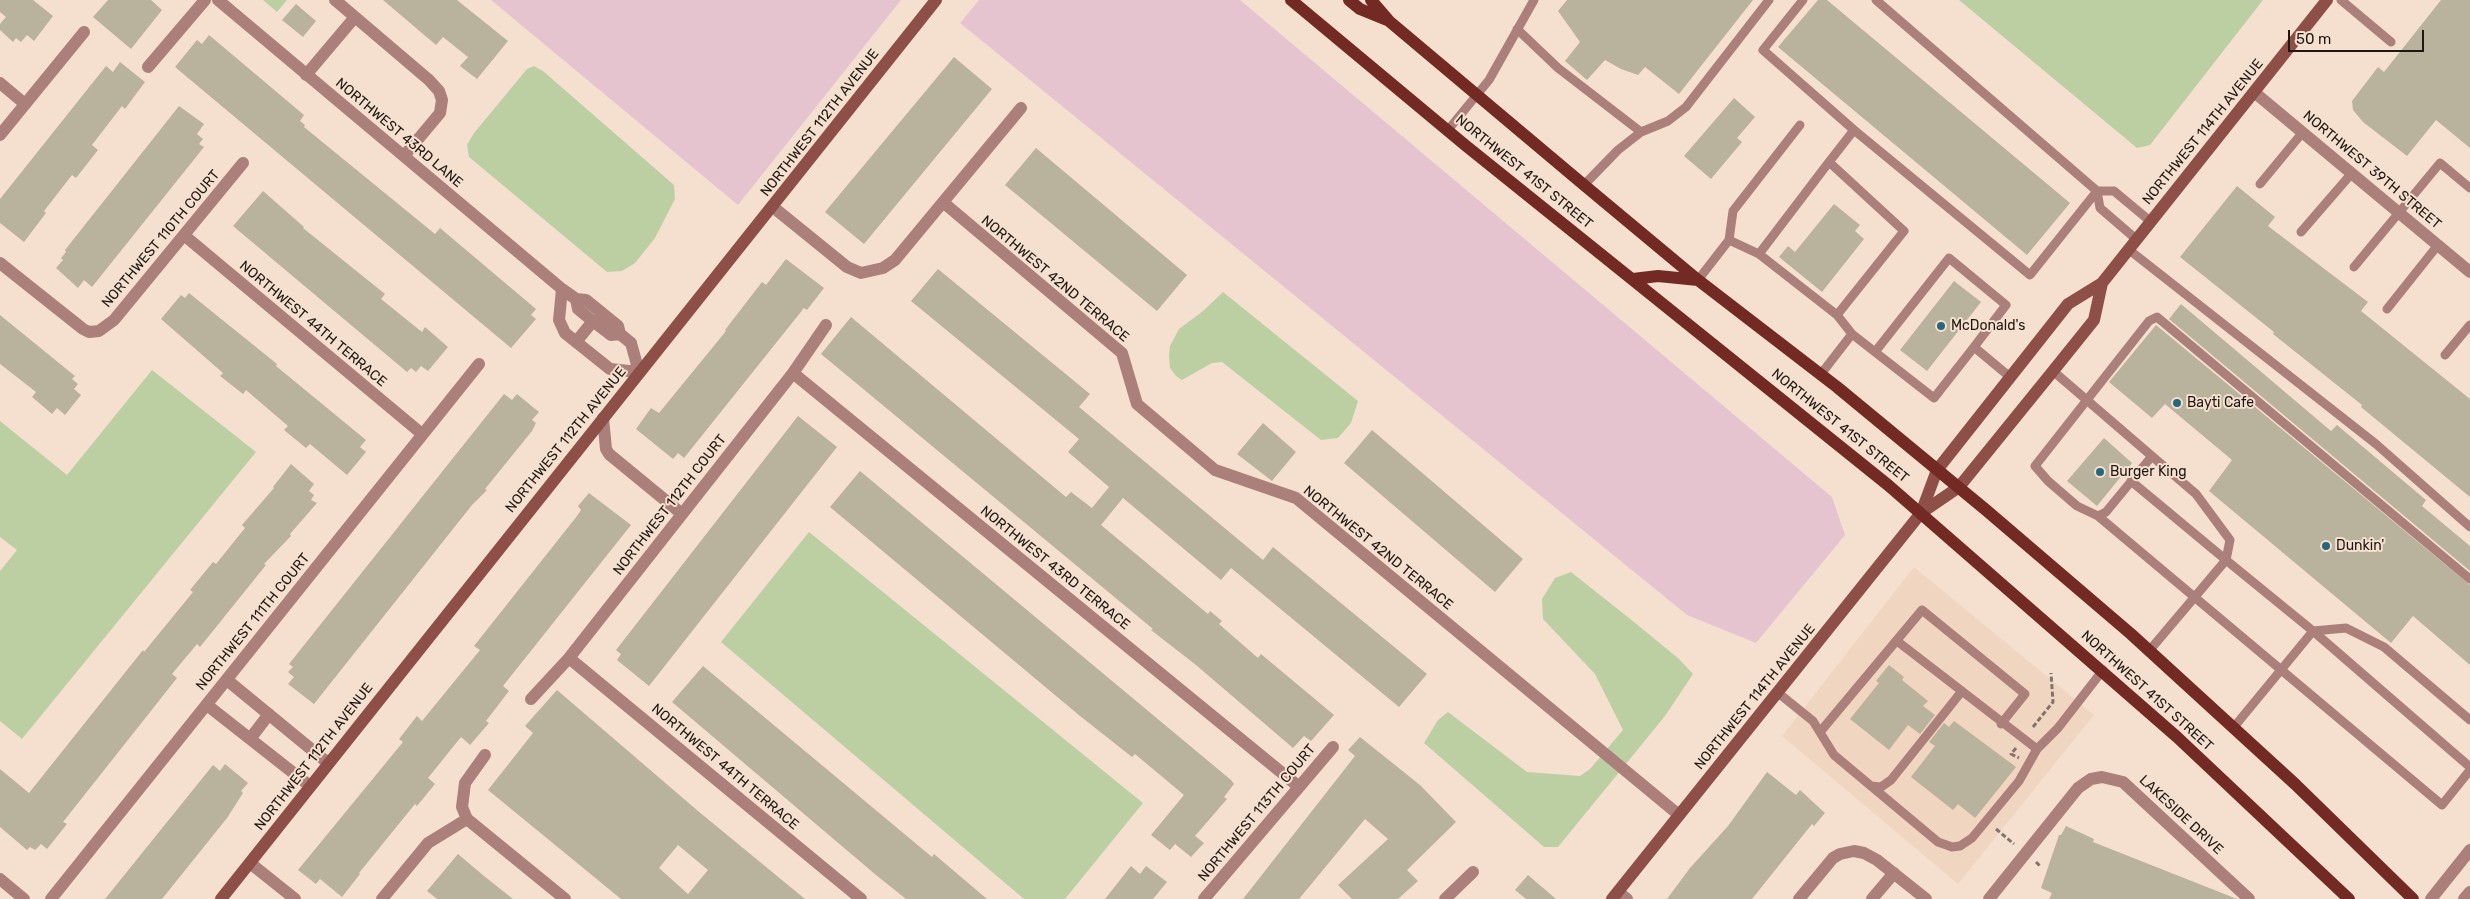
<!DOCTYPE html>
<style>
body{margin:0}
#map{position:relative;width:2470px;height:899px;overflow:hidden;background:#f5e0d0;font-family:Rubik,sans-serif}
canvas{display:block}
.scale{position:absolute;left:2288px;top:30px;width:136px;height:22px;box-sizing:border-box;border:2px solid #1f1812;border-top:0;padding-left:6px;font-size:15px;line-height:18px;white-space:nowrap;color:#1f1812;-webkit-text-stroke:4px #f5e0d0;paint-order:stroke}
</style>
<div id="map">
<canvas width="2470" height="899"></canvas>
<div class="scale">50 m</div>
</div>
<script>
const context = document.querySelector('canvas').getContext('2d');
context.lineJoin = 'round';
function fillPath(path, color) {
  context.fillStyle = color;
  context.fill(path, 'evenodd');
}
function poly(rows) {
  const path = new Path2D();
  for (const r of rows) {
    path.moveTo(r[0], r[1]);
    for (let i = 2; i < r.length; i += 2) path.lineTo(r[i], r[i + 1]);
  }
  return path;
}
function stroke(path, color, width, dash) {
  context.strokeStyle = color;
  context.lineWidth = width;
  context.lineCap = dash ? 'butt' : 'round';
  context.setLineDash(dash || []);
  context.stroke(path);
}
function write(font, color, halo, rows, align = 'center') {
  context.font = font + ' Rubik,sans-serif';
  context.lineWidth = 4;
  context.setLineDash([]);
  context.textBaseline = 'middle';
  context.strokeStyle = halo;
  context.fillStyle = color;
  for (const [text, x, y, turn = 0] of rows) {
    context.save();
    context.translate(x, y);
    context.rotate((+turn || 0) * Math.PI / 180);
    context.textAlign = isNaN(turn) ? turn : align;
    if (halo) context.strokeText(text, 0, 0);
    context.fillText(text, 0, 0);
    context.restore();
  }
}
fillPath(poly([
 [1914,567,2094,715,1958,884,1782,736]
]), '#f0d5c0');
fillPath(poly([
 [491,0,901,0,738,205],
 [979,0,1240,0,1832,497,1845,535,1756,643,1687,615,960,23]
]), '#e5c4d0');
fillPath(poly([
 [263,0,287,0,277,12],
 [1959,0,2263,0,2150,145,2137,148],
 [534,66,543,71,674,185,675,199,655,238,635,263,622,271,607,272,469,157,467,145,474,133,527,69],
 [1223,292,1358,401,1351,423,1338,438,1321,440,1222,362,1212,363,1182,380,1176,376,1170,368,1169,355,1170,346,1179,329,1203,311],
 [152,370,256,452,22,739,0,721,0,571,17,550,0,537,0,421,67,475],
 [809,532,1143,803,1065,899,1024,899,721,642],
 [1571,572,1634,622,1679,659,1693,674,1665,716,1558,847,1544,847,1424,743,1438,720,1448,712,1527,772,1580,776,1590,769,1623,730,1595,674,1543,619,1542,599,1555,578]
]), '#bccfa2');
fillPath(poly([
 [0,0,33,0,53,16,34,41,27,35,21,42,16,38,13,42,0,30,0,24,6,17,0,12],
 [108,0,151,0,162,10,131,49,93,17],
 [383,0,457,0,508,41,477,79,460,66,468,57,443,37,436,45],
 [1567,0,1753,0,1679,94,1645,67,1638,75,1621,69,1605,60,1587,80,1565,61,1580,42,1558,11],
 [1818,0,1827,0,2070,203,2027,255,1778,47],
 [2441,0,2470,0,2470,148,2436,120,2407,156,2363,122,2353,110,2352,101,2378,67,2384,72],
 [296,4,316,21,303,37,282,20],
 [209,35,304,115,300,121,305,125,304,127,435,234,440,228,536,309,531,315,536,319,511,348,175,67,197,40,202,44],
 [954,57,992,89,864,244,825,212],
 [120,62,145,82,125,109,122,106,92,145,98,150,76,178,72,175,44,211,46,213,24,242,0,223,0,199,106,66,113,72],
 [1734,98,1755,117,1737,138,1742,142,1711,179,1684,156],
 [179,106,204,124,197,134,203,139,199,144,204,147,92,287,84,280,78,288,56,268,63,260,61,258,66,252,65,250],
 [1036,148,1187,275,1157,311,1005,185],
 [2237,186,2275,217,2268,226,2368,302,2361,311,2470,399,2470,497,2361,407,2362,405,2273,334,2274,332,2180,257],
 [263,191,304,227,303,228,385,294,381,299,422,332,425,327,448,347,428,371,421,366,416,372,411,368,407,372,233,226],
 [1834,204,1860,225,1855,231,1864,239,1822,292,1779,257,1788,246,1795,252],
 [786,259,824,288,807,310,804,308,684,458,678,453,673,459,636,429,651,408,659,413,726,331,725,330,762,282,766,285],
 [938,269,1090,394,1079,407,1263,560,1273,547,1427,674,1399,707,1231,568,1221,580,1123,498,1101,525,1208,614,1210,611,1222,621,1219,624,1258,658,1261,654,1334,715,1311,741,1304,736,1293,748,1196,665,1151,630,1153,629,821,354,851,317,1066,497,1071,492,1092,508,1109,487,1068,452,1079,439,911,301],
 [1954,281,1981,302,1927,371,1900,350],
 [189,293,277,364,276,366,366,440,360,447,366,452,347,475,310,444,306,448,284,430,288,426,246,390,243,394,220,376,223,373,161,319,181,295,185,298],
 [2181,304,2331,431,2337,425,2426,500,2422,506,2470,546,2470,571,2169,319],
 [0,315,75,376,72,379,78,384,74,389,81,395,65,415,57,408,52,414,32,397,36,392,0,364],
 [2156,325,2470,585,2470,665,2413,616,2391,643,2209,491,2232,460,2165,404,2152,418,2109,382],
 [504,394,512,400,517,394,539,412,532,420,536,423,532,431,485,489,487,490,472,505,314,704,288,684,294,677,288,672,293,667,289,664],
 [798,416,837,447,649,686,617,660,621,654,616,650],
 [1263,423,1296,452,1272,481,1237,454],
 [1372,430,1523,559,1495,592,1344,463],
 [2104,438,2132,463,2097,506,2067,481],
 [291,464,314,484,309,491,314,495,311,500,317,503,290,534,291,536,264,564,266,565,200,647,197,644,172,674,177,678,63,822,67,824,47,849,41,844,35,850,30,847,27,850,0,827,0,769,29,793,143,650,144,652,193,592,190,590,213,562,216,564,245,528,242,525,274,488,273,487],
 [860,471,1231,780,1234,784,1224,797,1227,799,1195,836,1204,843,1191,857,1175,844,1170,850,1151,835,1184,795,1135,754,1132,757,1080,716,830,507],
 [589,493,631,525,503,686,509,691,486,721,489,723,470,745,461,737,428,778,435,784,417,806,415,804,359,873,360,874,342,897,320,879,316,884,298,870,403,742,399,739,417,716,422,721,480,650,474,646,577,516,581,510,578,506],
 [1889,665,1904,677,1902,680,1928,701,1923,706,1935,715,1920,734,1908,725,1889,750,1850,719,1879,683,1876,681],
 [703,666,932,857,934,854,987,899,906,899,876,875,672,702],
 [557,690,698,811,805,899,621,899,488,790,533,733,525,726],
 [678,845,708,870,688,894,659,868],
 [1954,721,2016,767,1975,818,1958,804,1953,810,1911,777,1935,746,1929,742,1944,723,1949,727],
 [1360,737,1420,785,1456,822,1407,870,1418,881,1398,899,1352,899,1338,885,1388,839,1365,819,1299,899,1243,899,1355,756,1348,750],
 [225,764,248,783,241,791,243,793,227,818,162,899,105,899,213,765,220,771],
 [1767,772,1796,795,1800,790,1825,813,1814,826,1812,824,1752,899,1667,899,1690,868,1728,826],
 [2066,826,2094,839,2093,842,2237,899,2049,899,2052,893,2041,888,2059,835,2061,835],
 [458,854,484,876,513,899,437,899,427,891],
 [1131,866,1140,874,1146,866,1167,882,1153,899,1105,899],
 [1528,875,1556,899,1526,899,1515,890]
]), '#b9b29c');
stroke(poly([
 [2033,727,2053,702,2051,673],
 [2016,748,2011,754,2019,758],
 [1996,829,2014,844],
 [2036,862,2041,867]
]), '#827469', 3, [5, 2.5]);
stroke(poly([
 [1803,0,1763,50,1854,130,2030,275,2097,191],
 [1876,0,2097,191,2100,208,2136,239],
 [2341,0,2391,42],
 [1517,29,1558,68,1641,132],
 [1448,130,1489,80,1534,0],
 [1829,162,1759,254,1837,315],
 [2260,184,2303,132],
 [1584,185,1618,150,1641,132,1668,121,1686,107,1769,0],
 [2097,191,2114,191,2150,221],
 [2301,232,2352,173],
 [1729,240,1733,211,1800,125],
 [2128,249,2376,444,2470,527],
 [2354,267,2440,163,2470,188],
 [1698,280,1729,240,1759,254],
 [2387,309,2438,245],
 [1852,334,1837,315,1904,231,1829,162,1854,130],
 [1875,352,1949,258,2006,305,1974,347],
 [2445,355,2470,325],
 [2053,371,2196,494,2230,540,2226,560,2313,631,2346,628,2384,647,2470,720],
 [1821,374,1852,334,1934,398,1974,347,2010,377],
 [2152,456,2106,512,2098,516,2077,506,2048,481,2035,466,2149,321,2157,317,2470,579],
 [2131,481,2226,560,2149,651],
 [2098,516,2442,805,2470,770],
 [1897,641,2037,749],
 [1777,692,1813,721,1834,755,1938,842,1952,847,1960,846,1972,838,2019,781,2037,749,2058,728,2103,670],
 [2234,727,2313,631,2470,767],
 [1820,732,1922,610,2025,694,2001,724],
 [1871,786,1881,787,1891,780,1962,691]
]), '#ac807a', 9);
stroke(poly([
 [218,0,562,289,576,299,586,300,618,326,620,334,631,343,639,372,610,369,565,333,559,320,562,289],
 [335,0,429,80,439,91,442,100,440,113,404,156],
 [148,67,205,0],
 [306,75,355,17],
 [0,83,25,104],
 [2254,92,2470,272],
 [0,135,84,32],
 [944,203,1122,353,1137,404,1215,470,1296,498,1679,815],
 [773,207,847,267,861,273,883,268,895,260,1021,108],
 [185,236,422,434],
 [0,263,83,329,89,332,99,331,114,320,243,163],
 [576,299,578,309,590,319,611,335,620,334],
 [576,342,593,321],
 [793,373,1298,786],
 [603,418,606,449,609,454,682,514],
 [569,658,861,899],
 [227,680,328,763],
 [531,699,569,658,793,373,826,325],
 [207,705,310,786],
 [250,739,269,714],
 [467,819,565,899],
 [250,863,295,899],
 [0,879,24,899],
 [1618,892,1627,899],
 [51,899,479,364],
 [382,899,428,843,467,819,462,807,465,783,485,755],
 [1204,899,1333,747],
 [1445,899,1473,872],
 [1799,899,1833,858,1840,854,1854,851,1864,853,1877,860,1926,899],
 [1872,899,1894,873],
 [1989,899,2078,788,2091,779,2102,777,2123,782,2249,899],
 [2431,899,2470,850],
 [2464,899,2470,892]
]), '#ac807a', 12);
stroke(poly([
 [1921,513,1937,470,2068,304,2102,283,2327,0],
 [221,899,936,0],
 [1612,899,1921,513,1959,487,2053,371,2094,320,2102,283]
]), '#8d4f48', 12);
stroke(poly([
 [1291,0,1465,145,1888,485,2177,737,2349,899],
 [1349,0,1360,9,1387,20],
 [1371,0,1389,21,1584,185,1698,280,1837,387,1986,510,2131,634,2295,784,2413,899],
 [1633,279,1658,276,1698,280]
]), '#742a24', 12);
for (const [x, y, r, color] of [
 [1941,326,5,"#28667c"],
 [2177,403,5,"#28667c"],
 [2100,472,5,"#28667c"],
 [2326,546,5,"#28667c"]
]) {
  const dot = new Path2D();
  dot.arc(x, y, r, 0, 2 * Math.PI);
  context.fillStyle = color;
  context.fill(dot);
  stroke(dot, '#f5e0d0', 2);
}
write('14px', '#1f1812', '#f5e0d0', [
 ["NORTHWEST 112TH AVENUE",820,123,-52],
 ["NORTHWEST 114TH AVENUE",2203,132,-51],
 ["NORTHWEST 43RD LANE",399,133,40],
 ["NORTHWEST 39TH STREET",2372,170,40],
 ["NORTHWEST 41ST STREET",1524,172,39],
 ["NORTHWEST 110TH COURT",161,239,-50],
 ["NORTHWEST 42ND TERRACE",1055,279,40],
 ["NORTHWEST 44TH TERRACE",313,324,40],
 ["NORTHWEST 41ST STREET",1840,426,39],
 ["NORTHWEST 112TH AVENUE",566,440,-51],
 ["NORTHWEST 112TH COURT",670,505,-52],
 ["NORTHWEST 42ND TERRACE",1378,548,39],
 ["NORTHWEST 43RD TERRACE",1055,568,39],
 ["NORTHWEST 111TH COURT",253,622,-51],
 ["NORTHWEST 41ST STREET",2147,691,42],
 ["NORTHWEST 114TH AVENUE",1755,697,-51],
 ["NORTHWEST 112TH AVENUE",314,757,-52],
 ["NORTHWEST 44TH TERRACE",725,767,40],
 ["NORTHWEST 113TH COURT",1257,813,-50],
 ["LAKESIDE DRIVE",2181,815,43]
]);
write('14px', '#1f1812', '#f5e0d0', [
 ["McDonald's",1951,326],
 ["Bayti Cafe",2187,403],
 ["Burger King",2110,472],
 ["Dunkin'",2336,546]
], 'left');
</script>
